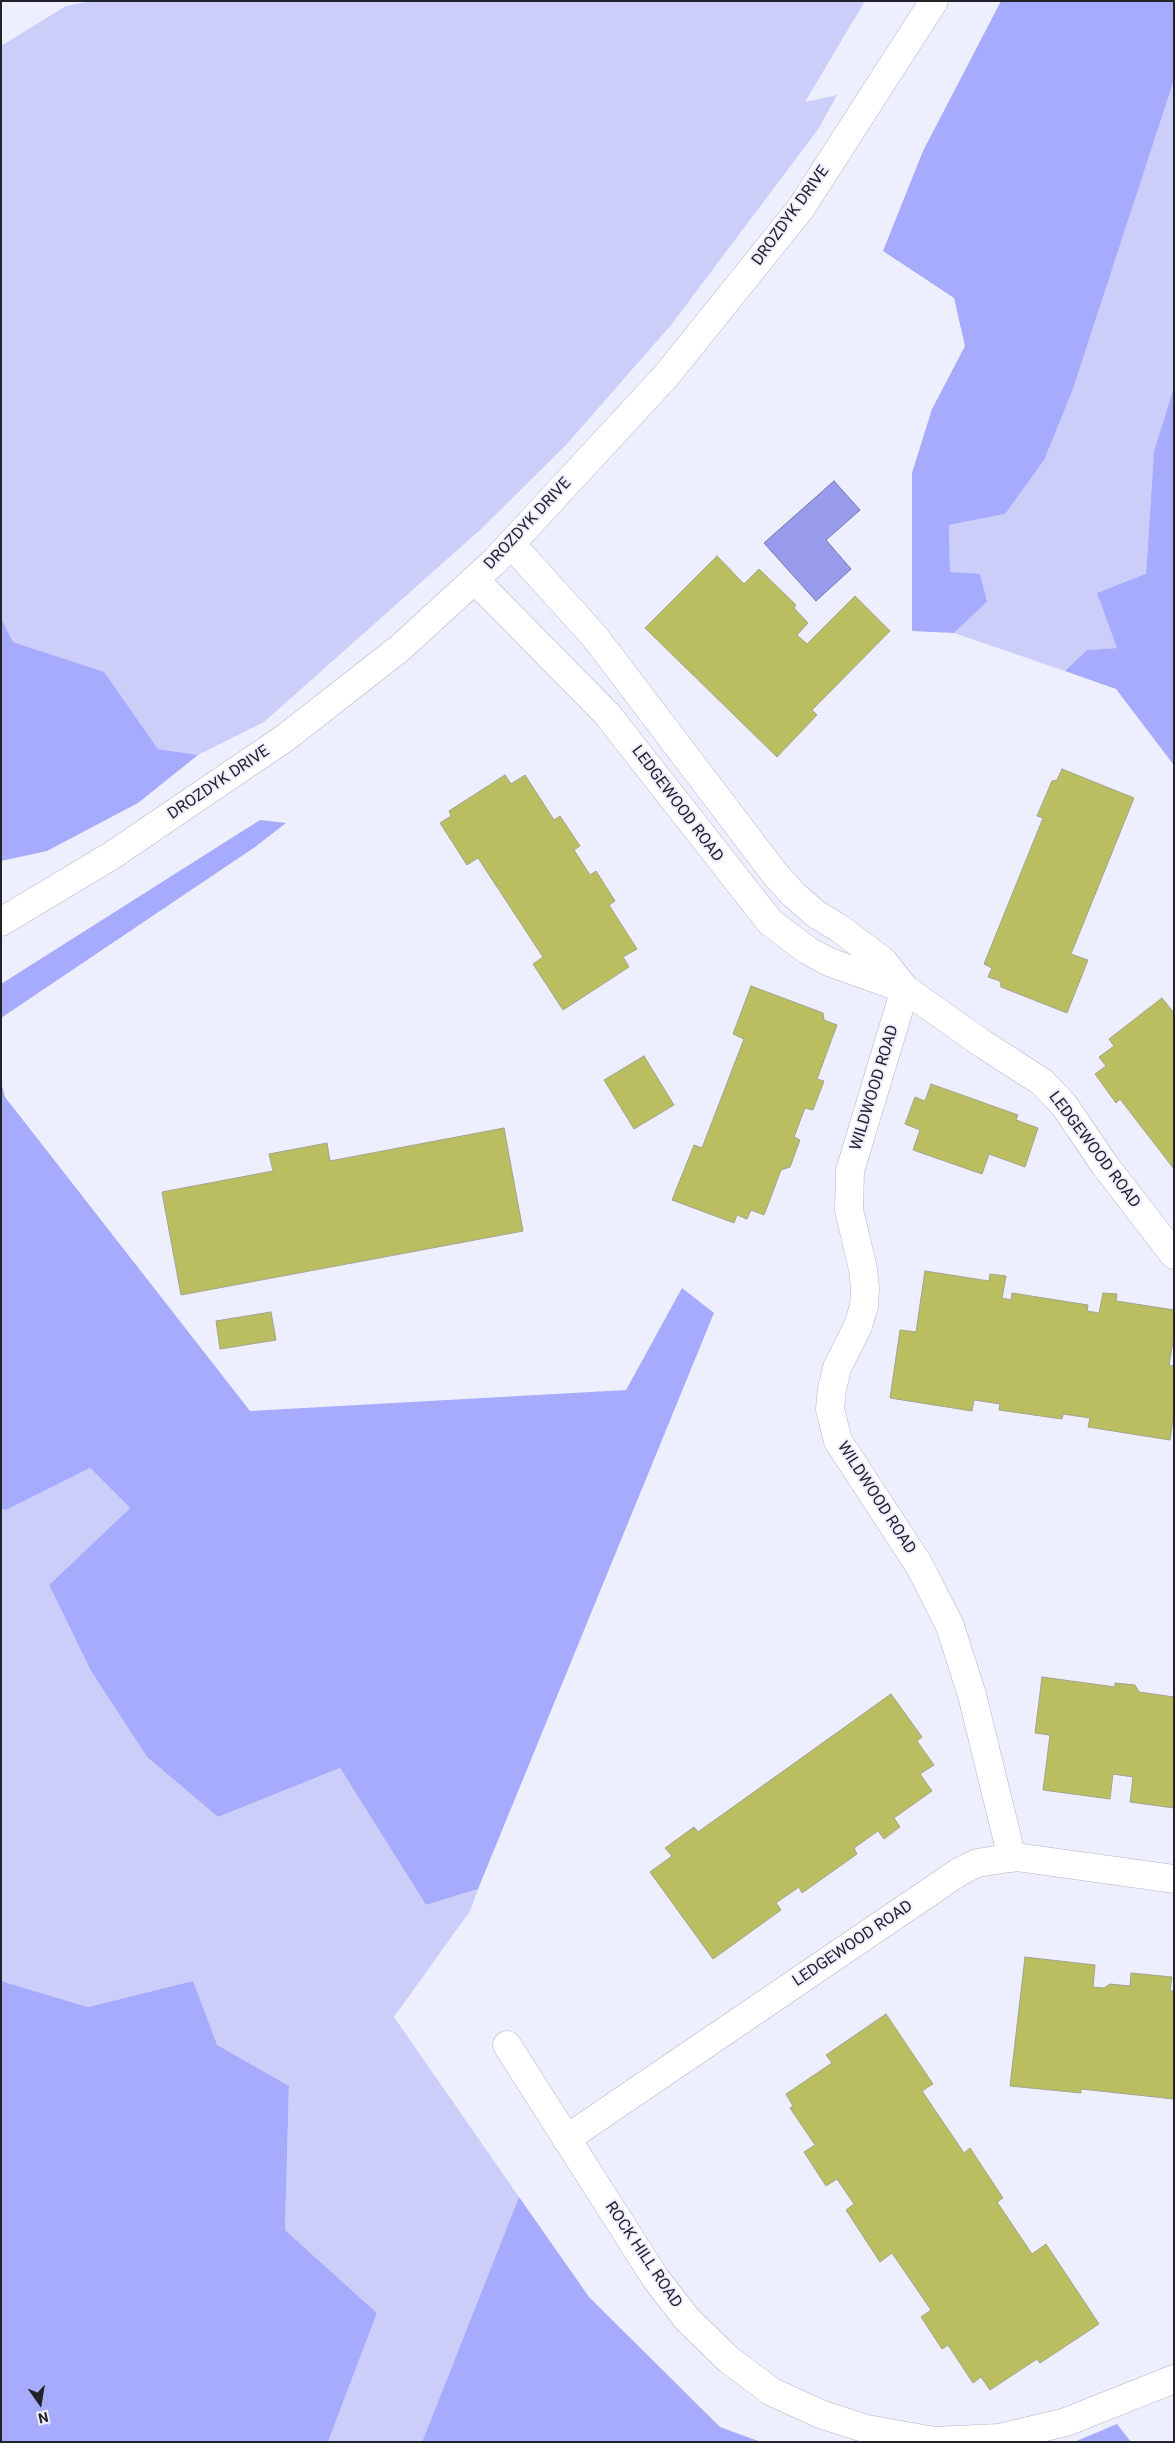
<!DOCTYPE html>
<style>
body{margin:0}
#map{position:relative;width:1175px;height:2443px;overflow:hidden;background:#eeeffe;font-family:Roboto,sans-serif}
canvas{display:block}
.frame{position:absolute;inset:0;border:2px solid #21222a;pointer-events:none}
.north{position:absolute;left:15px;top:2378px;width:50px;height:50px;-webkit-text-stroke:4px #eeeffe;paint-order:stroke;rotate:167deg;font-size:14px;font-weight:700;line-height:20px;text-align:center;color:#21222a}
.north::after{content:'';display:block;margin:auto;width:18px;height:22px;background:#21222a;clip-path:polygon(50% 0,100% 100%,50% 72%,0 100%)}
</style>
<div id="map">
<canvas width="1175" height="2443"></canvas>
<div class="frame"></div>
<div class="north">N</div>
</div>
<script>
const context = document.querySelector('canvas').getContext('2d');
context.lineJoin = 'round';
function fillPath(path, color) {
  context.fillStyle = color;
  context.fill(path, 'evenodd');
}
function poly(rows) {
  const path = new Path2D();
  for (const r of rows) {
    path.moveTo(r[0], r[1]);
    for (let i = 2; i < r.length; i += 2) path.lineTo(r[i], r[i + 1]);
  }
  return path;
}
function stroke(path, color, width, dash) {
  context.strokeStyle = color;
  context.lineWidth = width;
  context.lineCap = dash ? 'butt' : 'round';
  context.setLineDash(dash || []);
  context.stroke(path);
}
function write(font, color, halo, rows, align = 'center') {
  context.font = font + ' Roboto,sans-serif';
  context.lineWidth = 4;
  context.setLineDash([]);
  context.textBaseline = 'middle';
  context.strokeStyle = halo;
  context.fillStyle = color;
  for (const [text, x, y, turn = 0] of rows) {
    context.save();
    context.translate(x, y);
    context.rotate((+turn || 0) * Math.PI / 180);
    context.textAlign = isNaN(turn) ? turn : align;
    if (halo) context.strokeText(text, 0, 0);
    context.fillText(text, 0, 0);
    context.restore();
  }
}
fillPath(poly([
 [91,1,865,1,805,102,837,95,819,128,671,325,566,445,481,529,264,722,198,755,158,749,104,673,13,642,1,618,1,46,66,6],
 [1174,80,1174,387,1154,451,1146,574,1117,648,1087,650,1065,671,954,633,987,602,950,572,949,525,1005,514,1073,389],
 [90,1468,130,1508,49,1585,91,1671,147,1757,218,1817,340,1768,426,1905,478,1889,470,1911,394,2017,519,2197,422,2442,328,2442,377,2313,285,2230,289,2086,216,2045,193,1981,88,2007,1,1981,1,1509,6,1510]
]), '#cbcef8');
fillPath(poly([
 [1001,1,1174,1,1174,80,1073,389,1044,460,1005,514,949,525,950,572,980,574,987,602,954,633,912,631,912,473,932,409,965,346,954,298,883,251,923,151],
 [1174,387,1174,770,1173,764,1116,689,1065,671,1087,650,1117,648,1097,593,1146,574,1154,451],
 [1,618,13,642,104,672,158,749,198,755,138,803,47,851,1,861],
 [260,820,286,823,255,847,1,1018,1,984],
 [1,1082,5,1097,250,1411,626,1390,682,1288,714,1313,478,1889,426,1905,340,1768,218,1817,147,1757,91,1671,49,1585,130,1508,90,1468,6,1510,1,1509],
 [1,1981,88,2007,193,1981,217,2045,289,2086,285,2230,377,2313,328,2442,1,2442],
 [519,2197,589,2297,720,2427,761,2442,422,2442],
 [1117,2424,1131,2442,1074,2442]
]), '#a7abfd');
const water = poly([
 [834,481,860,510,826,540,851,569,816,601,764,543,834,481]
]);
fillPath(water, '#989bec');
stroke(water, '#7477b2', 1);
const building = poly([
 [717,556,744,584,759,569,796,605,794,608,808,623,797,635,807,644,855,596,890,631,812,710,817,715,777,757,645,628,717,556],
 [1062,769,1134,798,1071,954,1088,960,1067,1013,1001,987,1000,981,988,977,992,968,984,964,1043,818,1037,816,1052,781,1057,780,1062,769],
 [505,775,511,784,525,775,554,820,560,816,580,846,574,850,590,875,596,871,615,901,609,905,637,949,623,957,629,967,563,1010,533,964,543,957,478,858,467,865,440,823,451,816,449,811,505,775],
 [751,986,823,1013,824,1020,837,1025,817,1079,824,1081,813,1110,805,1108,794,1137,800,1140,790,1167,781,1170,764,1215,751,1210,747,1219,737,1215,734,1223,672,1200,694,1145,702,1148,744,1039,733,1034,751,986],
 [1162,998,1174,1013,1174,1169,1120,1099,1116,1103,1095,1074,1106,1066,1099,1057,1114,1046,1109,1039,1162,998],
 [644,1056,674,1105,634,1129,604,1080,644,1056],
 [931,1084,1018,1115,1016,1120,1038,1128,1025,1167,989,1154,982,1174,913,1150,920,1130,905,1124,915,1097,925,1101,931,1084],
 [504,1128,523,1231,181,1295,162,1192,273,1171,269,1154,327,1143,330,1161,504,1128],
 [925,1271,989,1281,990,1274,1006,1276,1002,1298,1011,1300,1012,1293,1088,1305,1087,1311,1099,1313,1103,1293,1117,1294,1116,1301,1174,1310,1174,1336,1169,1365,1174,1366,1174,1412,1170,1440,1088,1427,1090,1418,1063,1414,1062,1419,999,1410,1000,1404,974,1400,972,1411,890,1398,900,1330,916,1332,925,1271],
 [271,1312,276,1340,220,1349,216,1321,271,1312],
 [1042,1677,1115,1687,1115,1683,1135,1685,1139,1692,1174,1697,1174,1808,1130,1802,1133,1777,1113,1774,1110,1799,1043,1790,1050,1735,1035,1733,1042,1677],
 [891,1694,922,1737,917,1741,934,1765,920,1774,932,1791,894,1818,900,1827,884,1839,878,1831,854,1848,857,1854,802,1893,799,1887,776,1903,781,1910,713,1959,650,1872,672,1856,665,1848,694,1827,698,1832,891,1694],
 [1025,1957,1095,1965,1093,1987,1104,1988,1110,1984,1130,1986,1131,1973,1172,1977,1170,1991,1174,1991,1174,2099,1081,2089,1081,2093,1010,2086,1025,1957],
 [886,2014,933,2084,922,2091,964,2153,970,2148,1003,2198,997,2202,1032,2254,1046,2244,1099,2324,1040,2363,1037,2359,990,2390,981,2377,973,2383,948,2345,942,2349,921,2317,931,2310,892,2253,880,2262,846,2210,854,2204,837,2179,826,2186,804,2152,815,2145,790,2108,793,2106,786,2094,832,2063,826,2055,886,2014]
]);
fillPath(building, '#bbbe60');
stroke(building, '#a1a38d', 1);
const minor = poly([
 [511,544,595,637,775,874,794,895,816,914,839,928,884,962,905,989,983,1044,1042,1082,1064,1105,1104,1164,1174,1255],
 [475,580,607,714,770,922,807,950,829,962,905,989],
 [1,922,111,856,285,738,400,648,495,561,666,376,801,208,934,1],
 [905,989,850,1171,849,1210,863,1269,865,1289,864,1306,858,1326,837,1368,832,1389,830,1409,838,1441,919,1565,950,1626,972,1695,1012,1858],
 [507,2045,656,2279,687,2319,728,2359,772,2392,823,2415,867,2429,934,2441,999,2438,1066,2422,1174,2379],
 [566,2139,959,1872,977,1863,1016,1857,1174,1879]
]);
stroke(minor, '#b2b4cb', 29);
stroke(minor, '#fff', 28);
write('16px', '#21222a', '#eeeffe', [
 ["DROZDYK DRIVE",791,216,-54],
 ["DROZDYK DRIVE",528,524,-47],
 ["DROZDYK DRIVE",219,783,-34],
 ["LEDGEWOOD ROAD",677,804,53],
 ["WILDWOOD ROAD",875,1088,-73],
 ["LEDGEWOOD ROAD",1094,1150,53],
 ["WILDWOOD ROAD",876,1498,57],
 ["LEDGEWOOD ROAD",853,1944,-34],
 ["ROCK HILL ROAD",643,2255,56]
]);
</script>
